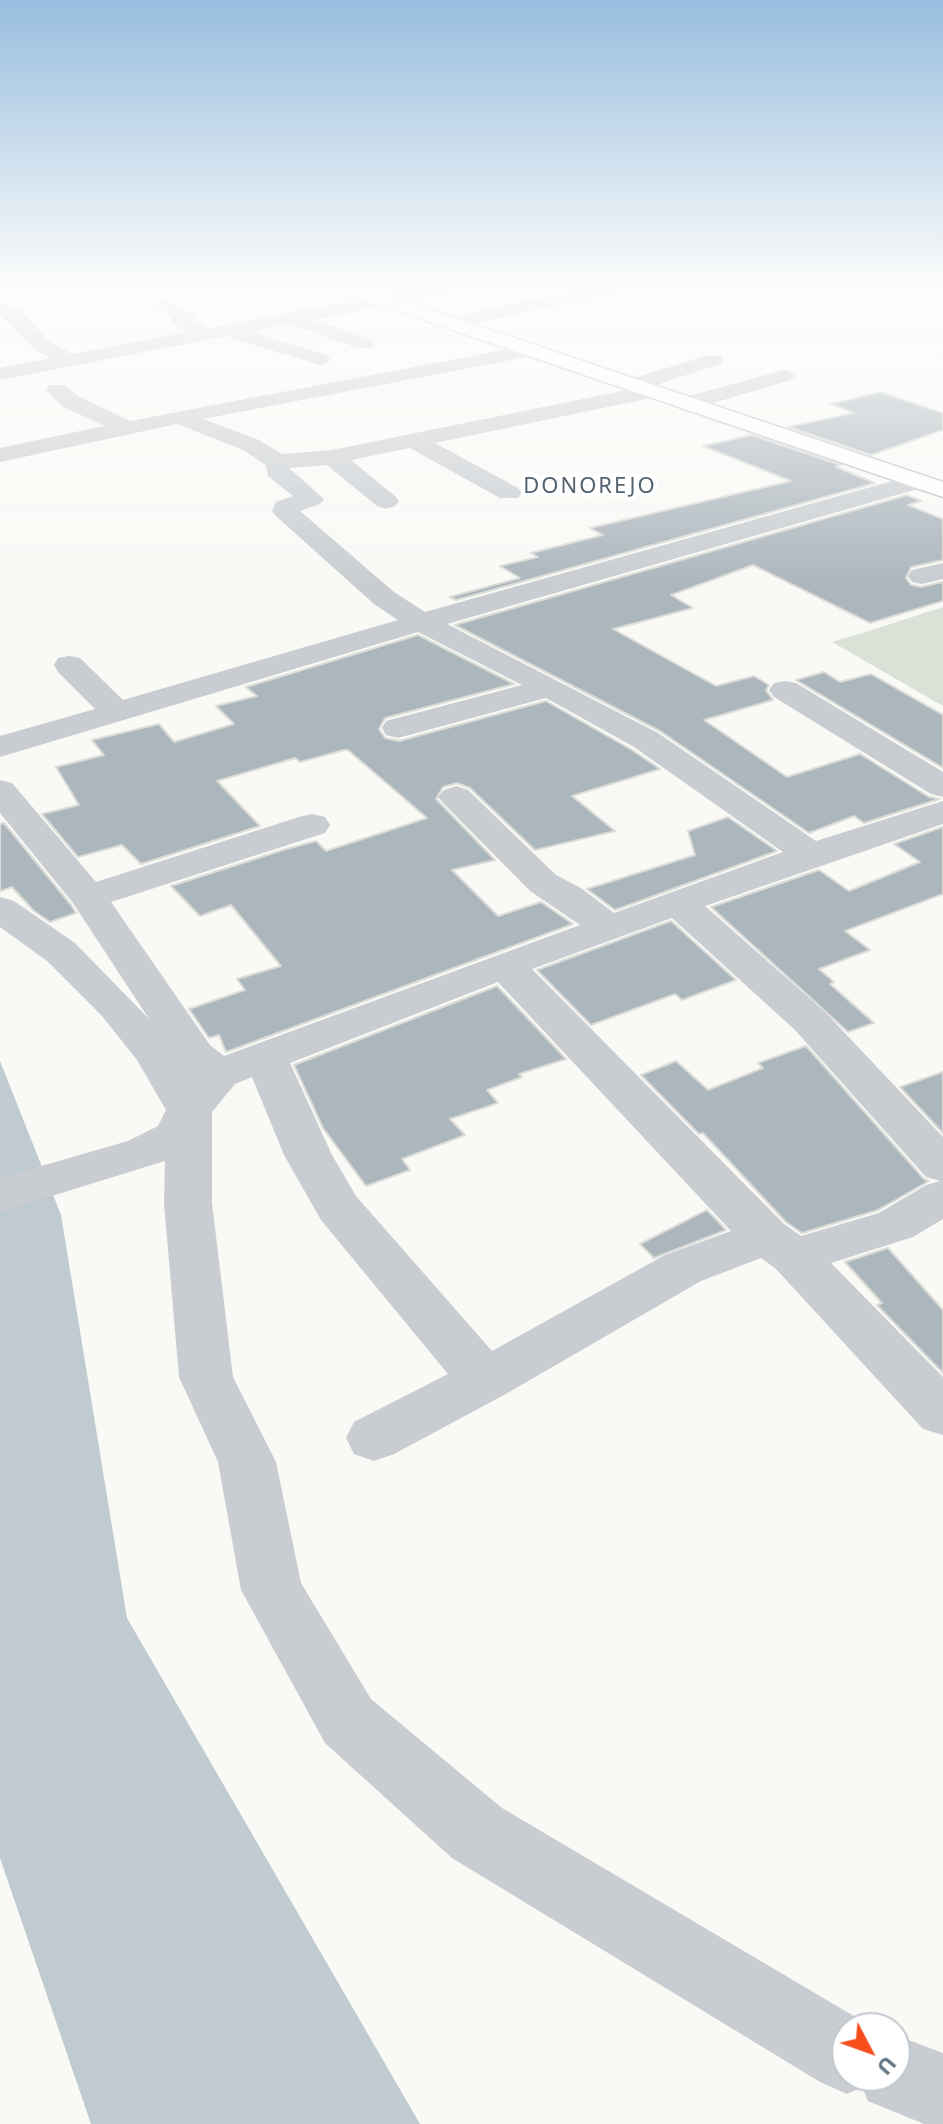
<!DOCTYPE html>
<style>
body{margin:0}
#map{position:relative;width:943px;height:2124px;overflow:hidden;background:#f9f9f6;font-family:"Noto Sans",sans-serif}
canvas{display:block}
.north{position:absolute;left:831px;top:2012px;width:80px;height:80px;box-sizing:border-box;background:#fff;border:2px solid #c0c8ce;border-radius:50%;rotate:131deg;font-size:22px;font-weight:700;line-height:32px;text-align:center;color:#617585}
.north::after{content:'';display:block;margin:auto;width:28px;height:36px;background:#f54e1a;clip-path:polygon(50% 0,100% 100%,50% 72%,0 100%)}
</style>
<div id="map">
<canvas width="943" height="2124"></canvas>
<div class="north">U</div>
</div>
<script>
const context = document.querySelector('canvas').getContext('2d');
context.lineJoin = 'round';
function fillPath(path, color) {
  context.fillStyle = color;
  context.fill(path, 'evenodd');
}
function poly(rows) {
  const path = new Path2D();
  for (const r of rows) {
    path.moveTo(r[0], r[1]);
    for (let i = 2; i < r.length; i += 2) path.lineTo(r[i], r[i + 1]);
  }
  return path;
}
function stroke(path, color, width, dash) {
  context.strokeStyle = color;
  context.lineWidth = width;
  context.lineCap = dash ? 'butt' : 'round';
  context.setLineDash(dash || []);
  context.stroke(path);
}
function write(font, color, halo, rows, align = 'center') {
  context.font = font + ' "Noto Sans",sans-serif';
  context.lineWidth = 8;
  context.setLineDash([]);
  context.textBaseline = 'middle';
  context.strokeStyle = halo;
  context.fillStyle = color;
  for (const [text, x, y, turn = 0] of rows) {
    context.save();
    context.translate(x, y);
    context.rotate((+turn || 0) * Math.PI / 180);
    context.textAlign = isNaN(turn) ? turn : align;
    if (halo) context.strokeText(text, 0, 0);
    context.fillText(text, 0, 0);
    context.restore();
  }
}
fillPath(poly([
 [943,607,943,706,832,642,872,630]
]), '#dae2d7');
fillPath(poly([
 [0,1061,61,1215,127,1618,420,2124,91,2124,0,1858]
]), '#bfcbd0');
const building = poly([
 [880,392,943,413,943,430,871,455,788,427,854,413,831,404,880,392],
 [752,435,841,465,836,467,875,483,456,600,450,597,520,578,500,566,538,557,531,553,603,535,590,528,791,481,703,446,752,435],
 [907,495,921,501,908,505,943,519,943,560,911,567,906,578,911,585,921,587,943,582,943,601,870,623,753,565,671,595,693,608,613,629,716,686,754,676,769,685,766,690,773,700,704,720,787,777,860,754,929,797,939,799,864,823,854,816,809,833,660,731,455,625,907,495],
 [418,635,514,684,385,718,379,729,385,738,399,741,546,701,632,750,660,769,572,796,615,831,535,850,470,788,457,783,443,787,436,799,495,860,452,870,498,916,541,902,573,924,226,1052,219,1035,209,1038,189,1009,245,990,237,979,281,966,231,905,200,916,171,886,283,850,316,841,326,851,427,818,348,750,344,750,300,762,295,758,217,781,260,826,141,864,122,845,78,857,42,814,79,805,56,767,104,755,92,740,159,724,174,742,234,724,216,706,257,696,246,687,418,635],
 [824,672,840,682,871,674,943,715,943,768,796,680,824,672],
 [728,817,777,851,615,910,587,889,695,855,688,831,728,817],
 [4,823,71,905,76,913,50,922,34,911,12,887,0,891,0,824,4,823],
 [943,827,943,894,845,931,870,950,819,969,834,982,830,984,874,1023,848,1032,711,907,819,870,849,891,920,862,894,844,943,827],
 [671,921,736,980,682,1000,675,994,591,1025,537,970,671,921],
 [497,986,566,1059,519,1074,522,1077,487,1090,498,1103,450,1119,465,1135,402,1159,410,1170,366,1186,323,1128,294,1065,497,986],
 [806,1046,924,1179,929,1181,878,1210,802,1233,786,1222,703,1133,699,1134,641,1075,676,1061,708,1090,763,1068,758,1063,806,1046],
 [943,1072,943,1133,900,1087,943,1072],
 [707,1210,726,1230,654,1258,640,1244,707,1210],
 [888,1248,943,1310,943,1373,877,1305,882,1303,845,1262,888,1248]
]);
fillPath(building, '#acb6bd');
stroke(building, '#dbdbd8', 2);
const major = poly([
 [341,289,368,289,943,482,943,497,344,293,341,289]
]);
stroke(major, '#bcc0c4', 3);
fillPath(poly([
 [415,289,452,289,443,294,313,320,372,340,375,344,372,348,358,348,289,324,251,332,327,355,330,359,327,363,320,365,226,336,0,380,0,368,50,358,35,349,0,315,0,303,18,308,49,341,72,354,187,332,172,323,171,317,155,305,164,299,193,314,194,320,208,328,415,289],
 [585,289,620,289,611,294,449,329,439,323,449,317,585,289],
 [530,345,540,351,537,355,203,419,259,440,282,454,332,450,627,390,624,385,627,380,706,356,720,356,723,360,720,364,656,385,663,391,660,396,435,443,518,488,522,493,518,498,500,498,410,448,351,460,395,496,399,501,395,506,386,509,377,506,327,465,289,468,324,499,320,504,300,511,394,592,425,612,910,476,928,476,931,481,928,486,447,624,658,733,816,841,943,801,943,824,705,906,825,1012,943,1137,943,1219,913,1237,831,1263,943,1377,943,1435,923,1429,776,1269,761,1258,701,1281,504,1395,394,1454,374,1461,354,1454,346,1438,354,1422,448,1374,321,1220,284,1155,252,1077,235,1084,212,1112,212,1203,233,1377,276,1462,301,1583,371,1699,502,1808,874,2028,847,2028,847,2076,895,2076,895,2035,943,2053,943,2124,924,2124,868,2101,862,2087,847,2094,820,2082,452,1858,325,1743,241,1590,218,1462,179,1377,164,1203,165,1161,0,1212,0,1178,128,1141,158,1126,166,1110,137,1060,102,1016,47,961,0,927,0,897,14,901,75,943,149,1019,73,903,0,813,0,780,12,783,96,882,299,817,312,814,325,817,330,825,325,833,111,902,210,1045,224,1056,580,925,530,891,444,804,438,797,444,790,456,786,468,790,556,875,581,888,614,913,783,852,634,747,546,698,398,738,386,735,382,728,386,721,522,685,418,632,0,757,0,736,95,709,58,672,54,665,58,658,69,656,80,658,123,700,398,620,374,604,276,516,272,511,276,502,293,496,268,476,266,465,243,450,177,424,0,462,0,448,104,426,62,406,46,390,49,385,65,385,78,396,130,421,530,345],
 [672,918,795,1030,926,1177,940,1181,926,1185,879,1213,801,1236,784,1224,532,969,672,918],
 [498,982,731,1231,665,1255,492,1351,356,1196,332,1155,290,1063,498,982],
 [784,370,791,372,795,376,791,380,690,410,679,403,682,398,784,370],
 [943,563,943,579,922,584,912,582,908,576,912,570,943,563],
 [785,681,796,683,943,772,943,797,931,794,774,697,769,690,774,683,785,681]
]), '#c9cdd1');
fillPath(major, '#fff');
const sky = context.createLinearGradient(0, 0, 0, 586);
sky.addColorStop(0, '#97bdde');
sky.addColorStop(0.49, '#fcfcfb');
sky.addColorStop(1, '#fcfcfb00');
context.fillStyle = sky;
context.fillRect(0, 0, 943, 586);
context.letterSpacing = '2px';
write('22px', '#54636f', '#fff', [
 ["DONOREJO",590,487]
]);
context.letterSpacing = '0px';
</script>
